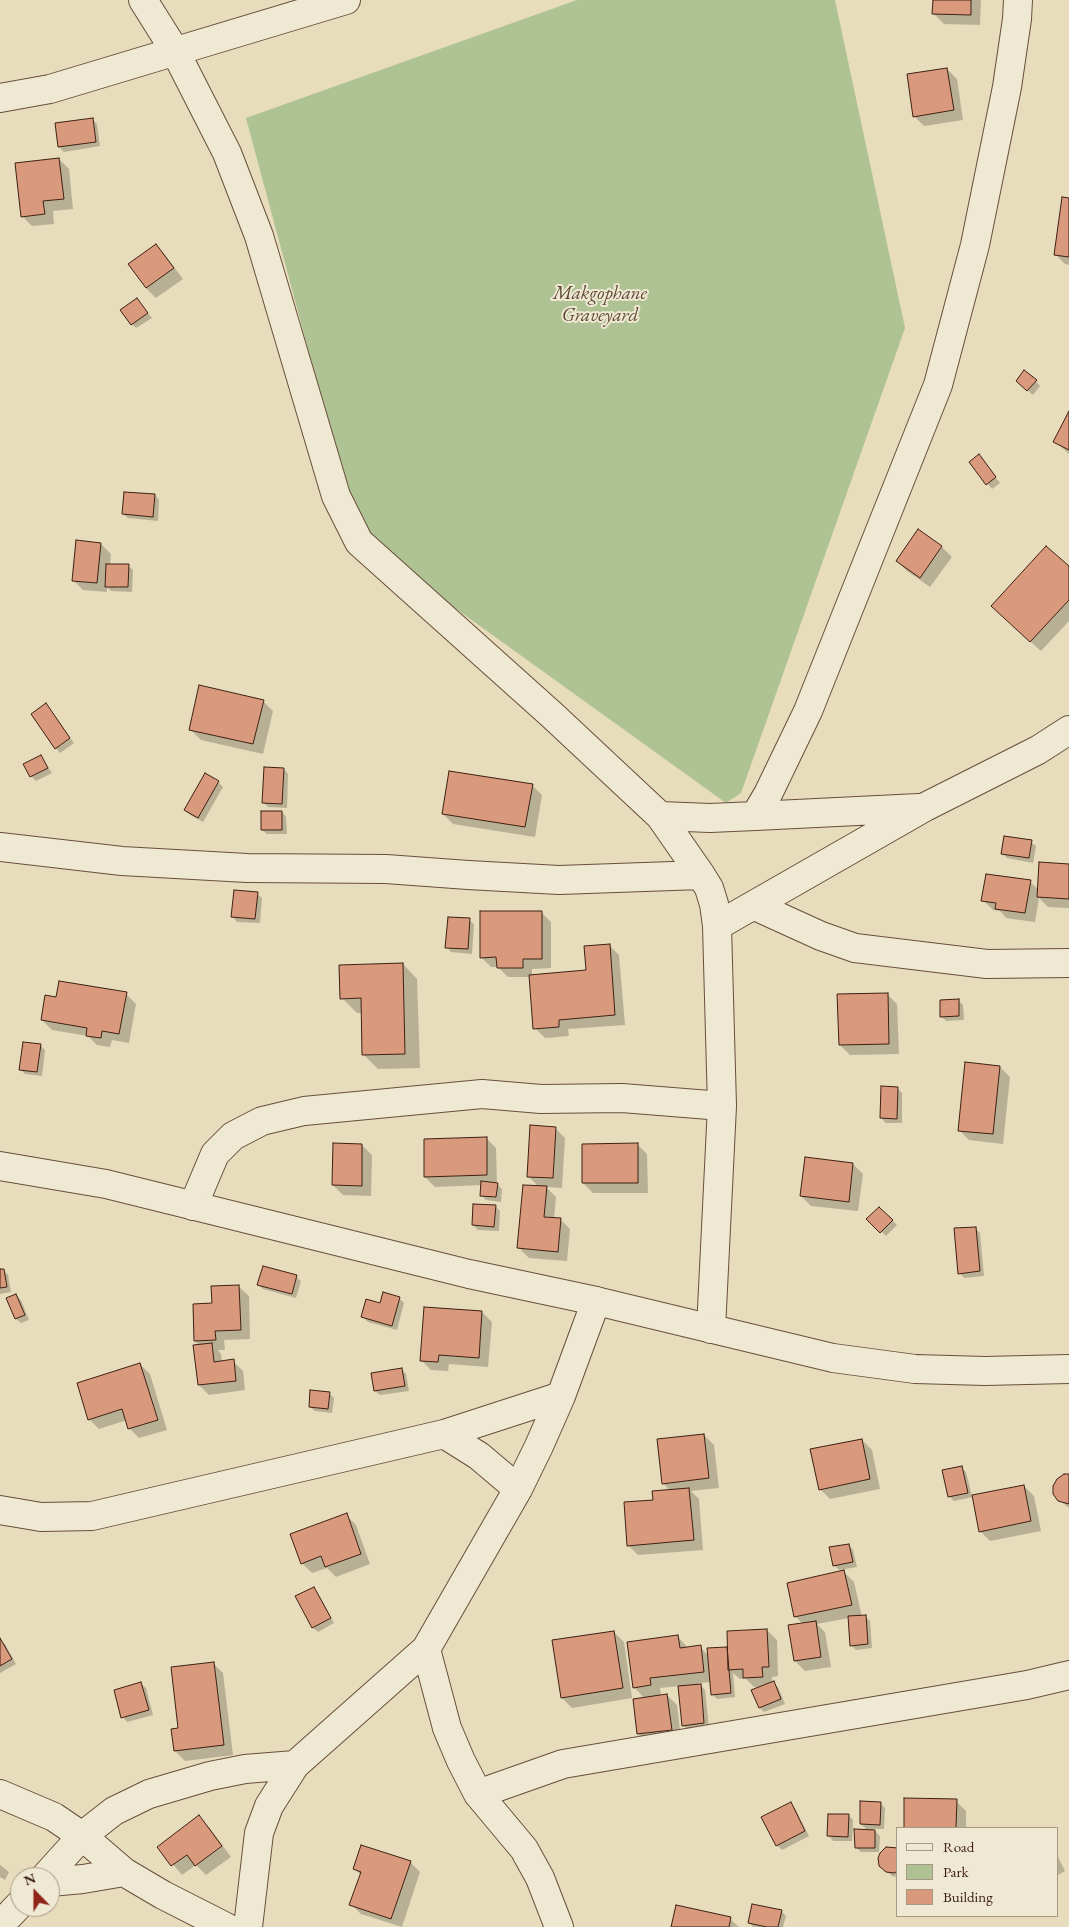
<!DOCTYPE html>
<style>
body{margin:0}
#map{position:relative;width:1069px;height:1927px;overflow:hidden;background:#e7dcbb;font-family:"EB Garamond",serif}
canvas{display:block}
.legend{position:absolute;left:896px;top:1827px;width:162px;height:90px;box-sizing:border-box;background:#efe8d3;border:1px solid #a89886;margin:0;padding:6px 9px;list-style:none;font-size:15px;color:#3e2012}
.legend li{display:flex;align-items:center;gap:10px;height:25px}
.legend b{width:25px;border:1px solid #a89886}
.north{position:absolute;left:10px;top:1867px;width:50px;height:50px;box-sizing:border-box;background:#efe8d3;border:1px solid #a89886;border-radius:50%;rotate:338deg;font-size:14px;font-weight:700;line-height:20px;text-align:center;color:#3e2012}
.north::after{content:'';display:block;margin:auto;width:18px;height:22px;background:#8f2418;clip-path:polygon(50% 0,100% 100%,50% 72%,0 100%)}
</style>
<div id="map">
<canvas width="1069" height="1927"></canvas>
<ul class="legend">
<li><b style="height:6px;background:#efe8d3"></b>Road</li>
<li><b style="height:14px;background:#afc294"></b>Park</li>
<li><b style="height:14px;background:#d8997d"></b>Building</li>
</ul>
<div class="north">N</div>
</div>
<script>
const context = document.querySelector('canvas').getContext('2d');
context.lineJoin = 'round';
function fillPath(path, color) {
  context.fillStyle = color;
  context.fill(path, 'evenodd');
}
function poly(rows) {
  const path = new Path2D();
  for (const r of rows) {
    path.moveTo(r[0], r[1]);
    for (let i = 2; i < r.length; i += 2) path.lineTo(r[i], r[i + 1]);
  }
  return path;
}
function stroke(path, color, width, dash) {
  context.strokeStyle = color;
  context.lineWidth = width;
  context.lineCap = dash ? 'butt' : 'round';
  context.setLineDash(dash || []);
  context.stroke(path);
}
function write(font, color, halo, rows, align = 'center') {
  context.font = font + ' "EB Garamond",serif';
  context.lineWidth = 4;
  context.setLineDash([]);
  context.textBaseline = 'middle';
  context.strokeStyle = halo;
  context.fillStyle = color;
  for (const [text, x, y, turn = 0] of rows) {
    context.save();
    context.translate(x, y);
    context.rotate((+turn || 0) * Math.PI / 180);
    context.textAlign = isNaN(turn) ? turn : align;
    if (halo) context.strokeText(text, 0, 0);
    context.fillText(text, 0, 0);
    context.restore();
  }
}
fillPath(poly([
 [577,0,835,0,905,328,741,793,726,803,359,539,246,118]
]), '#afc294');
fillPath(poly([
 [934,0,981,0,980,25,944,24,934,14],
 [947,69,957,79,963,120,924,126,914,116],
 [92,119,97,124,100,146,64,152,59,147],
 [59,159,69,169,73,209,53,211,54,224,32,226,22,216],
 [1069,199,1069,265,1065,264,1055,254],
 [155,246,165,255,183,279,156,298,146,288,129,264],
 [137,299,152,318,136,328,132,324],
 [1036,381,1040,386,1033,395,1022,386],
 [1069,414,1069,454,1055,441],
 [983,461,1000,483,992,489,970,462],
 [155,495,159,500,158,521,128,518,123,514],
 [918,531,942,547,952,557,930,587,907,571,897,561],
 [101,544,111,554,110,565,128,566,133,570,132,592,111,591,107,587,107,592,83,590,73,580],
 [1069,568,1069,621,1041,651,1002,616],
 [263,701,273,711,263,754,201,740,191,730],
 [50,710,74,743,60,753,56,748],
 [41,757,52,773,36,781,31,776],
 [284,769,288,774,287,808,268,807,263,802],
 [218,782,223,787,203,822,190,815,185,810],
 [532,785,542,795,535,837,453,824,443,814],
 [282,812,286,817,287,834,267,834,262,830],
 [1031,842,1036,846,1033,863,1007,858,1002,853],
 [1069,865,1069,908,1048,907,1039,898,1035,922,1006,918,1000,911,993,910,983,900,1030,882,1039,890],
 [257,894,262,898,260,923,237,922,233,917],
 [541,912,551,922,551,968,532,969,532,976,587,971,609,945,619,955,625,1025,568,1029,569,1036,545,1038,535,1028,531,977,508,977,498,967,491,967,481,957],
 [469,920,474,924,472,954,451,952,447,947],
 [403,964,417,979,420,1068,378,1069,363,1054,362,1013,357,1013,342,998],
 [126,994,136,1004,129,1043,112,1040,110,1047,97,1045,88,1036,52,1030,42,1020,57,998],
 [887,994,897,1004,899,1054,850,1055,840,1045],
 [959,1001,963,1005,964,1020,946,1021,941,1016],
 [40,1045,45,1050,42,1076,25,1074,20,1069],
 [1000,1067,1010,1077,1003,1144,969,1140,959,1130],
 [897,1088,902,1093,902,1123,886,1123,881,1118],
 [555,1128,565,1138,562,1188,546,1187,556,1197,554,1219,560,1219,570,1229,567,1261,529,1258,519,1248,539,1187,529,1177],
 [486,1138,496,1148,497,1184,502,1189,501,1202,486,1200,482,1196,482,1185,435,1187,425,1177],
 [637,1144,647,1154,648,1193,593,1193,583,1183],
 [362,1145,372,1155,371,1196,343,1195,333,1185],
 [853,1164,863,1174,858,1211,811,1206,801,1196],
 [496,1207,500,1211,499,1231,478,1230,473,1225],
 [879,1208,897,1225,886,1236,868,1219],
 [975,1228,980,1233,984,1276,964,1278,960,1273],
 [3,1270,8,1275,11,1292,0,1294,0,1271],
 [296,1277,301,1281,296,1298,263,1289,259,1285],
 [238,1286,249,1296,250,1339,224,1340,225,1350,218,1350,221,1354,222,1362,233,1361,243,1371,245,1390,209,1395,199,1385,200,1346,195,1341],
 [16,1295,21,1300,29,1320,21,1323,16,1319],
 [399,1298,404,1303,397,1330,368,1322,363,1317,381,1305],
 [425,1308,482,1312,492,1322,488,1367,449,1364,448,1371,431,1370,421,1360],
 [140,1364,150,1374,167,1430,139,1438,129,1428,127,1420,99,1429,89,1419],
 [401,1369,406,1374,409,1391,380,1395,375,1391],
 [329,1393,334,1398,332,1413,315,1411,310,1407],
 [704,1435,714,1445,719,1488,691,1491,699,1499,703,1550,638,1555,628,1545,654,1501,670,1491,663,1483],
 [862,1440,872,1450,880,1489,830,1499,820,1489],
 [961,1467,966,1472,972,1496,1024,1486,1034,1496,1041,1531,990,1541,980,1531,973,1497,954,1501,949,1496],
 [1069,1475,1069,1508,1059,1500],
 [346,1515,356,1525,370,1564,336,1577,327,1568,312,1573,302,1563],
 [849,1545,853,1550,857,1567,839,1570,834,1565],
 [844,1572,854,1582,862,1617,865,1616,870,1621,872,1648,856,1650,851,1645,849,1618,817,1624,825,1632,831,1667,805,1671,795,1661,803,1624,796,1617,788,1584],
 [313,1588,318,1593,334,1623,318,1632,313,1628,297,1597],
 [767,1630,777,1640,778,1676,772,1677,772,1683,778,1687,785,1704,764,1712,760,1708,761,1687,754,1687,746,1679,740,1679,733,1673,735,1697,717,1699,712,1694,711,1682,698,1683,705,1690,709,1728,688,1730,683,1725,679,1686,660,1688,661,1696,667,1695,677,1705,681,1739,648,1744,638,1734,645,1699,634,1687,678,1637,688,1648,700,1647,709,1656,727,1648,729,1650],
 [614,1632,624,1642,632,1698,572,1708,562,1698],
 [0,1640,5,1644,16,1664,0,1673],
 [213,1663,223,1673,233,1755,185,1761,175,1751],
 [141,1684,146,1688,153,1715,127,1722,123,1717],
 [905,1800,956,1801,966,1811,966,1828,905,1828],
 [790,1803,795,1808,809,1836,782,1850,777,1845],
 [880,1803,885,1808,884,1829,873,1829,880,1836,879,1852,861,1852,856,1847,868,1831,861,1824],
 [848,1815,853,1820,852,1841,833,1841,829,1836],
 [199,1817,209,1827,231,1857,206,1875,196,1865,182,1875,158,1847],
 [898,1850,898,1877,892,1876,881,1865],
 [1058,1857,1065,1871,1058,1875],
 [410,1862,420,1872,402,1927,361,1914,351,1904,361,1875,354,1869],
 [0,1865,9,1872,5,1880,0,1877],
 [781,1911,786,1916,783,1927,753,1927,749,1922],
 [730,1919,739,1927,672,1927]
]), '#0003');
const building = poly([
 [933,0,971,0,971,15,932,14,933,0],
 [947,68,954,110,913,117,907,74,947,68],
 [93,118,96,142,58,147,55,123,93,118],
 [59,158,64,199,43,201,45,214,21,217,15,163,59,158],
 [1062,197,1069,198,1069,257,1054,255,1062,197],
 [156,244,174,268,146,288,128,264,156,244],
 [137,298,148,313,131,325,120,310,137,298],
 [1024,370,1037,380,1027,391,1016,381,1024,370],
 [1069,411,1069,450,1053,442,1069,411],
 [979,454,996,477,986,485,969,462,979,454],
 [124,492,155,494,153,517,122,514,124,492],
 [918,529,942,546,920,578,896,561,918,529],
 [76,540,101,543,97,583,72,581,76,540],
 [1046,546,1069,566,1069,600,1030,642,991,606,1046,546],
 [106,564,129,564,128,587,105,587,106,564],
 [199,685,264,700,253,744,189,730,199,685],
 [46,703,70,738,55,749,31,714,46,703],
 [41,755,48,768,30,777,23,764,41,755],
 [264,767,284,768,282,804,262,803,264,767],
 [449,771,533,784,525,827,442,814,449,771],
 [205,773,219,781,198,818,184,810,205,773],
 [261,811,282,811,282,830,261,830,261,811],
 [1004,836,1032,840,1029,858,1001,854,1004,836],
 [1039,862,1069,864,1069,899,1037,897,1039,862],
 [986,874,1031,880,1025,913,995,909,996,903,981,901,986,874],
 [234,890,258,892,255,919,231,917,234,890],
 [480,911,542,911,542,959,523,959,523,968,497,968,496,957,480,958,480,911],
 [448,917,470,918,468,949,445,948,448,917],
 [610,944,615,1015,559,1020,559,1027,533,1029,529,975,586,970,584,946,610,944],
 [403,963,405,1054,362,1055,361,998,340,999,339,965,403,963],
 [59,981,127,992,119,1034,102,1031,101,1038,86,1036,87,1028,41,1020,45,995,56,997,59,981],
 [888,993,889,1044,839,1045,837,994,888,993],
 [959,999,959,1016,940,1017,940,1000,959,999],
 [23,1042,41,1044,37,1072,19,1070,23,1042],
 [965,1062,1000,1066,993,1134,958,1131,965,1062],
 [881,1086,898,1087,897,1119,880,1118,881,1086],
 [530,1125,556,1127,553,1178,527,1177,530,1125],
 [487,1137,487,1175,424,1177,424,1139,487,1137],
 [333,1143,362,1144,362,1186,332,1185,333,1143],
 [638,1143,638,1183,582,1183,582,1144,638,1143],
 [805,1157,853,1163,849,1202,800,1196,805,1157],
 [481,1181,498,1183,496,1197,480,1196,481,1181],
 [523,1185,547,1186,544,1217,561,1218,558,1252,517,1248,523,1185],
 [473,1204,496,1205,494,1227,472,1225,473,1204],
 [879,1207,893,1220,880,1233,866,1219,879,1207],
 [976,1227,980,1271,958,1274,954,1228,976,1227],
 [263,1266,297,1275,292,1294,257,1285,263,1266],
 [0,1269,4,1269,7,1287,0,1288,0,1269],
 [239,1285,241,1330,215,1331,216,1340,194,1341,193,1304,212,1303,211,1286,239,1285],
 [383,1292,400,1297,392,1326,361,1317,366,1299,380,1303,383,1292],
 [16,1294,25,1315,15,1319,6,1298,16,1294],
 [424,1307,482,1311,479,1358,439,1355,438,1362,420,1361,424,1307],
 [212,1343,214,1362,234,1359,236,1381,198,1385,193,1345,212,1343],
 [140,1363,158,1420,128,1429,122,1409,88,1420,77,1383,140,1363],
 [402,1368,405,1386,374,1391,371,1373,402,1368],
 [310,1390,330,1392,328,1409,309,1407,310,1390],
 [704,1434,709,1478,662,1484,657,1439,704,1434],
 [862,1439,870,1479,819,1490,810,1449,862,1439],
 [962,1466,968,1493,948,1497,942,1470,962,1466],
 [1064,1474,1069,1474,1069,1504,1058,1501,1053,1494,1053,1486,1057,1479,1064,1474],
 [1024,1485,1031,1521,979,1532,972,1495,1024,1485],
 [689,1488,694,1540,627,1546,624,1502,653,1500,652,1491,689,1488],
 [347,1513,361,1554,325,1567,321,1556,301,1564,290,1534,347,1513],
 [849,1544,853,1562,833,1566,829,1547,849,1544],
 [844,1570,852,1605,794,1617,787,1583,844,1570],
 [314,1587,331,1618,312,1628,295,1596,314,1587],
 [866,1615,868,1644,850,1646,848,1616,866,1615],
 [816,1621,821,1657,794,1661,788,1625,816,1621],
 [767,1629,769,1667,762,1667,763,1677,743,1678,743,1669,728,1670,727,1631,767,1629],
 [614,1631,623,1688,561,1698,552,1640,614,1631],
 [678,1635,680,1648,701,1645,704,1672,650,1678,651,1685,633,1688,627,1642,678,1635],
 [0,1638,12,1659,0,1666,0,1638],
 [727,1647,731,1693,711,1695,707,1648,727,1647],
 [214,1662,224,1745,174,1751,171,1729,178,1728,171,1667,214,1662],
 [774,1681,781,1699,759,1708,751,1690,774,1681],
 [141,1682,149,1710,121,1718,114,1690,141,1682],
 [701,1684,704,1723,682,1726,678,1686,701,1684],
 [667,1694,672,1730,637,1734,633,1699,667,1694],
 [904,1798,957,1799,956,1828,904,1828,904,1798],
 [860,1801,881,1802,880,1825,860,1824,860,1801],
 [791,1802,805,1831,776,1846,761,1817,791,1802],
 [828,1814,849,1814,848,1837,827,1836,828,1814],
 [199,1815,222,1846,195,1866,187,1855,171,1866,157,1847,199,1815],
 [854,1829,875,1830,875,1848,855,1848,854,1829],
 [361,1845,411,1861,391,1919,349,1905,361,1872,353,1869,361,1845],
 [886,1847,898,1848,898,1871,894,1873,886,1872,879,1866,878,1858,880,1853,886,1847],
 [752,1904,782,1910,778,1927,767,1927,748,1923,752,1904],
 [676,1905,731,1917,729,1927,671,1927,676,1905]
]);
fillPath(building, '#d8997d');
stroke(building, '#3e2012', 1);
const minor = poly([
 [143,0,175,51,227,153,259,236,336,496,359,542,552,715,660,816,701,875,709,888,714,904,717,926,722,1106,711,1329],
 [0,98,50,89,346,0],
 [660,816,710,818,755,816,768,794,808,711,938,385,975,245,1007,87,1017,19,1018,0],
 [755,816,919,808],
 [0,847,122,861,247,868,386,869,468,875,559,880,701,875],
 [755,906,821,936,855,948,987,964,1069,963],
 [717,926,925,807,1038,750,1069,730],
 [193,1206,215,1154,233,1136,262,1121,304,1111,482,1094,541,1099,622,1098,722,1106],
 [444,1434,479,1456,518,1489],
 [0,1510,41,1517,92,1516,444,1434,561,1396],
 [426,1649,447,1728,461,1761,478,1794,524,1849,540,1878,559,1927],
 [0,1794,54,1817,82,1836,124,1872],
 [478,1794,563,1764,1027,1685,1069,1675],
 [45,1877,82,1836,114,1811,149,1794,210,1776,245,1769,295,1765],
 [50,1882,83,1879,124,1872,163,1895,226,1927],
 [0,1925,20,1904],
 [248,1927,259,1833,269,1806,295,1765,426,1649,518,1489,539,1446,561,1396,596,1301]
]);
const tertiary = poly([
 [0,1166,106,1184,469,1274,596,1301,833,1358,915,1369,985,1371,1069,1369]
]);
stroke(minor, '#684f3c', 30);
stroke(tertiary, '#684f3c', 30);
stroke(minor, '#efe8d3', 28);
stroke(tertiary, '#efe8d3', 28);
write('italic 19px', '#5a4832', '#efe8d3', [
 ["Makgophane",600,294],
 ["Graveyard",600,316]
]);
</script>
